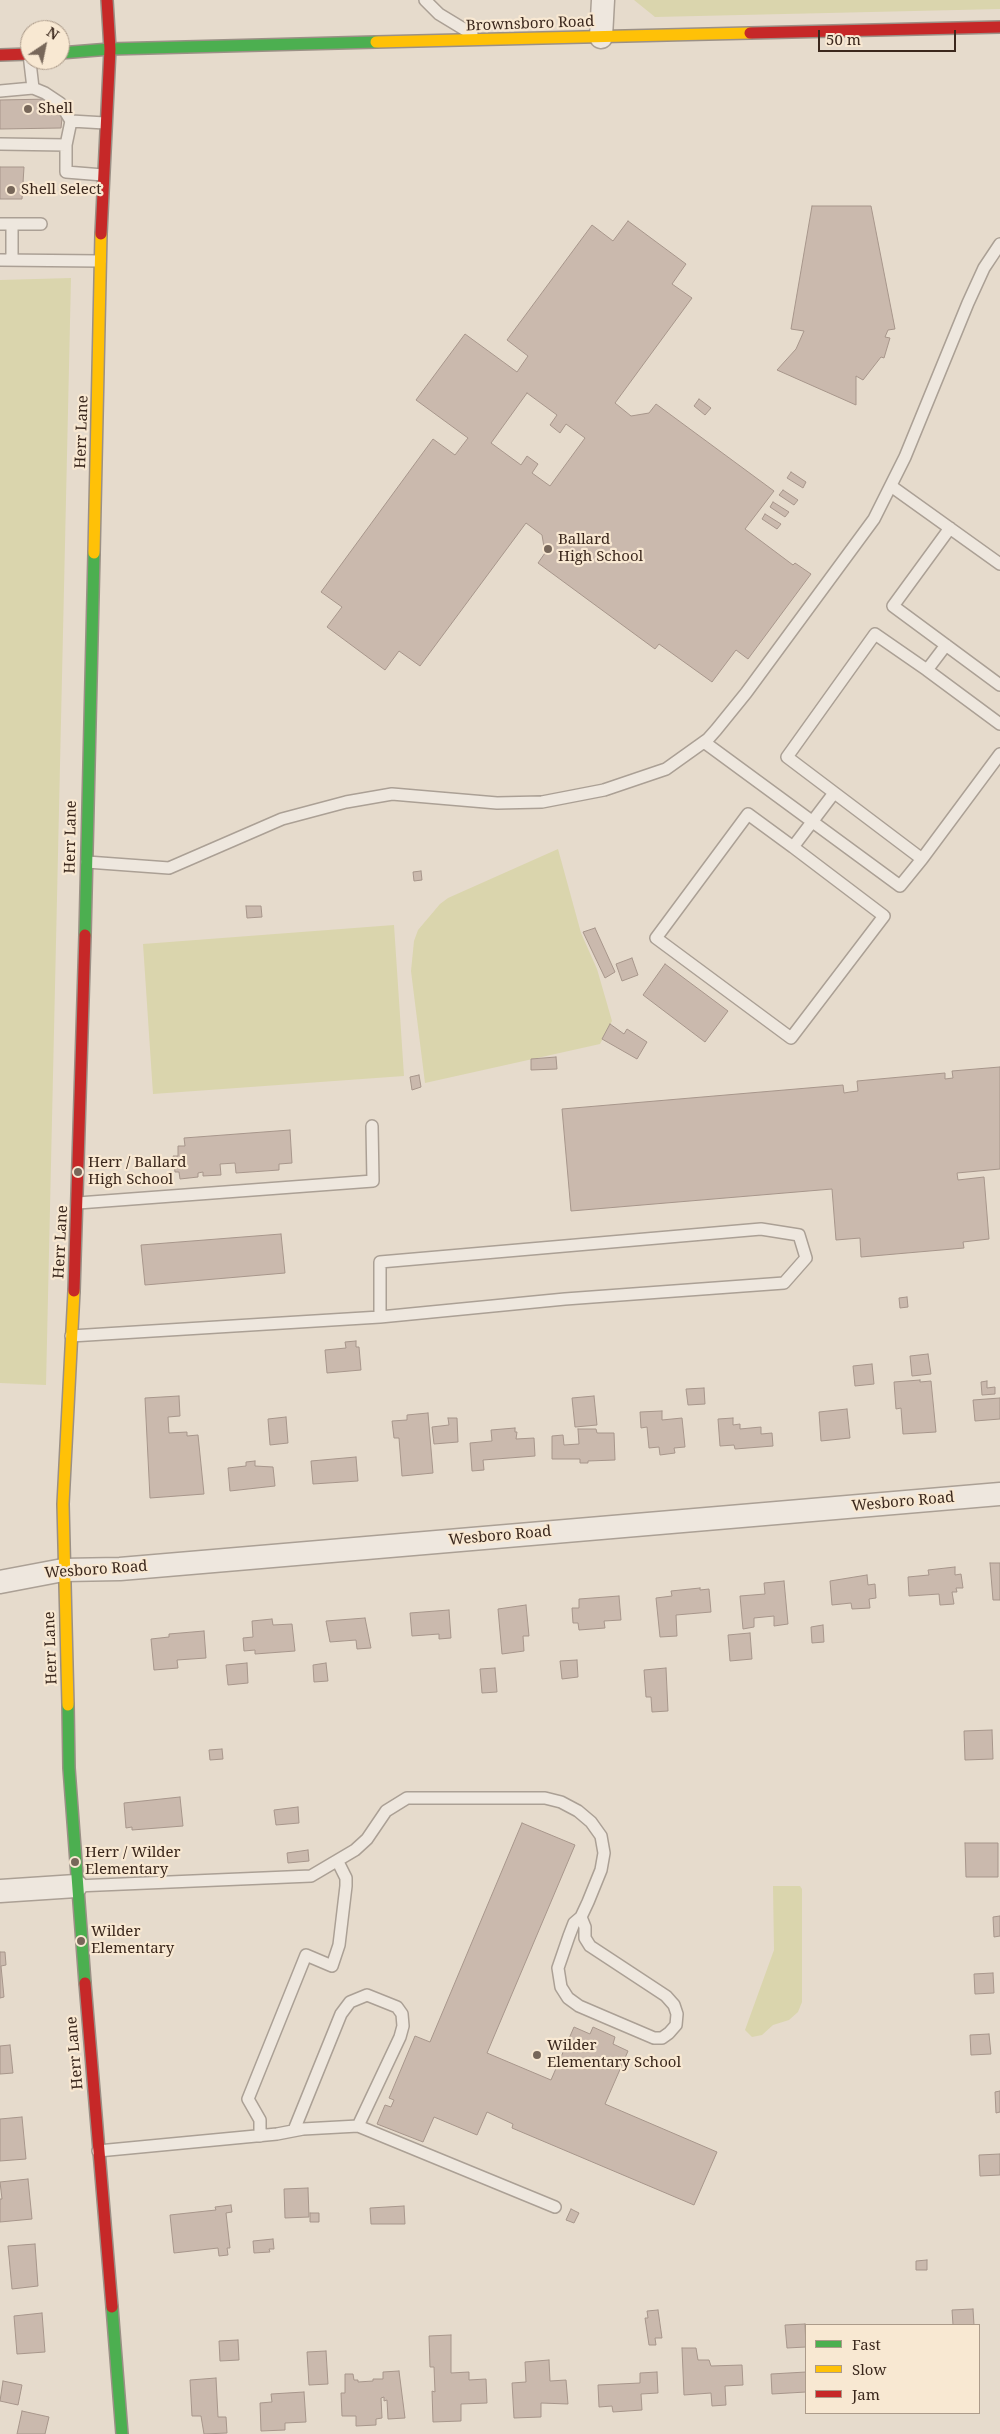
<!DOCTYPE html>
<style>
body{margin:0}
#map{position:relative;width:1000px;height:2434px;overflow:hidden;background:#e6dbcc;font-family:"Noto Serif",serif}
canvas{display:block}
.legend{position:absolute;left:805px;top:2324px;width:175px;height:90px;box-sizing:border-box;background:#f8e8d2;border:1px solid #ac9b8a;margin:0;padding:6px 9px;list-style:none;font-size:15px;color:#3b281d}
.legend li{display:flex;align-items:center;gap:10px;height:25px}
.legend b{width:25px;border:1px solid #ac9b8a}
.north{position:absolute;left:20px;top:20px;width:50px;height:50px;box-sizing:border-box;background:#f8e8d2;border:1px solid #ac9b8a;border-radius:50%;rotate:34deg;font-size:14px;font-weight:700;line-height:20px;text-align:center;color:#3b281d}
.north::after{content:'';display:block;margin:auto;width:18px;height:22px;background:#77675a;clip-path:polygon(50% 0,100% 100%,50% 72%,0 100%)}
.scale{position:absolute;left:818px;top:30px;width:138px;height:22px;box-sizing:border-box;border:2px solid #3b281d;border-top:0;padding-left:6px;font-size:15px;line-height:18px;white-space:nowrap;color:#3b281d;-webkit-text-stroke:4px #f8e8d2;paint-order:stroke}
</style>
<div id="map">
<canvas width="1000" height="2434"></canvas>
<ul class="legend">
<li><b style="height:6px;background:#4caf50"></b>Fast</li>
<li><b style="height:6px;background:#ffc107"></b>Slow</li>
<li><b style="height:6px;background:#c62828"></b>Jam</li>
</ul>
<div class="north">N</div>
<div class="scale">50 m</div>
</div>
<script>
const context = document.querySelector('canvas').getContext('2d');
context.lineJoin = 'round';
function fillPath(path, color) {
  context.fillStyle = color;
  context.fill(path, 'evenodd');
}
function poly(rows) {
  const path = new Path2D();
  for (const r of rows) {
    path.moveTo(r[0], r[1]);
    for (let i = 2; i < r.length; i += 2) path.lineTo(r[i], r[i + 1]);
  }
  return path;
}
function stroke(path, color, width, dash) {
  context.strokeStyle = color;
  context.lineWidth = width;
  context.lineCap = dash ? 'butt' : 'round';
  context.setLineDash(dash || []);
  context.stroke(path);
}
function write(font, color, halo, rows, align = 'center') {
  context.font = font + ' "Noto Serif",serif';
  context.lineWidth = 4.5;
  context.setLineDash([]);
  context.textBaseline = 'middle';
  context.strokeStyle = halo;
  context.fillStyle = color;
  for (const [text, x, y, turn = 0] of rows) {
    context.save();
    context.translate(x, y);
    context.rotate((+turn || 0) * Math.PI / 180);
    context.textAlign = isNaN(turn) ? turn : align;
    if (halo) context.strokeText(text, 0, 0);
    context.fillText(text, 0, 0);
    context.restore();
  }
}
fillPath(poly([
 [634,0,1000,0,1000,9,655,17],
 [71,278,46,1385,0,1383,0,280],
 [558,849,581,933,597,969,612,1021,600,1044,425,1083,411,971,414,941,418,930,440,904,448,898],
 [394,925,404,1076,153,1094,143,944],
 [773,1886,800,1886,802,1889,802,2002,798,2012,789,2020,773,2025,762,2035,752,2037,745,2030,774,1950]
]), '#dad5ad');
const building = poly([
 [51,99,62,118,61,128,0,129,0,100,51,99],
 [0,167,24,167,22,199,0,199,0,167],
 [812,206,871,206,895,329,888,330,885,337,890,338,884,358,881,357,863,380,856,376,856,405,777,370,796,349,804,331,791,329,812,206],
 [628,221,686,264,672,284,692,298,615,403,631,416,649,413,656,404,774,491,745,529,793,565,795,563,811,574,748,659,736,650,712,682,659,644,655,649,538,563,545,553,542,535,526,523,420,666,399,651,385,670,327,627,342,607,321,592,433,439,455,455,468,438,416,400,465,334,517,372,528,356,507,340,592,225,613,241,628,221],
 [527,393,557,415,550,425,560,433,566,424,585,438,550,486,532,473,538,464,527,456,521,465,491,443,527,393],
 [699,399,711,408,705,415,694,406,699,399],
 [791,472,806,482,803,488,787,478,791,472],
 [783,490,798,500,794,505,779,495,783,490],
 [773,502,789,512,785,517,770,507,773,502],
 [765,514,781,524,777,529,762,519,765,514],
 [421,871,422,880,414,881,413,872,421,871],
 [246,906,261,906,262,917,247,918,246,906],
 [595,928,615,972,605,978,583,932,595,928],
 [632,958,638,975,622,981,616,964,632,958],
 [665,964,728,1011,705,1042,643,995,665,964],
 [610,1024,624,1034,627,1029,647,1042,637,1059,602,1039,610,1024],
 [556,1057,557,1069,531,1070,531,1059,556,1057],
 [1000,1067,1000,1169,957,1173,958,1180,984,1177,989,1239,963,1242,964,1248,861,1257,860,1238,836,1240,832,1189,571,1211,562,1109,843,1085,844,1093,850,1092,858,1091,857,1081,945,1073,945,1079,953,1078,952,1071,1000,1067],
 [419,1075,421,1087,412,1090,410,1077,419,1075],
 [290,1130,292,1163,279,1164,279,1170,236,1173,235,1163,220,1164,221,1175,203,1176,203,1172,198,1173,198,1177,180,1179,179,1172,175,1172,173,1156,178,1156,178,1146,185,1146,184,1138,290,1130],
 [281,1234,285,1273,145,1285,141,1245,281,1234],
 [907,1297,908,1307,900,1308,899,1298,907,1297],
 [356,1341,356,1347,359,1347,361,1370,327,1373,325,1350,346,1348,345,1342,356,1341],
 [928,1354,931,1374,912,1376,910,1356,928,1354],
 [872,1364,874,1384,855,1386,853,1366,872,1364],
 [920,1380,920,1382,931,1381,936,1432,903,1434,901,1408,896,1409,894,1382,920,1380],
 [987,1381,987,1388,995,1387,995,1394,982,1395,981,1382,987,1381],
 [704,1388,705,1404,688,1405,686,1389,704,1388],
 [179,1396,180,1416,168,1417,169,1433,187,1432,187,1436,198,1435,204,1494,150,1498,145,1398,179,1396],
 [594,1396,597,1425,575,1427,572,1398,594,1396],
 [1000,1398,1000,1419,975,1421,973,1400,1000,1398],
 [847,1409,850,1438,821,1441,819,1412,847,1409],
 [662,1411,662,1420,682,1418,685,1447,674,1448,675,1453,660,1455,659,1447,649,1448,647,1427,641,1428,640,1412,662,1411],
 [428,1413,433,1473,402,1476,399,1438,394,1438,392,1421,407,1420,407,1415,428,1413],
 [286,1417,288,1443,270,1445,268,1419,286,1417],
 [448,1418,457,1418,458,1442,434,1444,432,1427,449,1425,448,1418],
 [733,1418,733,1425,740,1424,740,1429,761,1427,761,1434,772,1433,773,1446,735,1449,734,1445,720,1446,718,1419,733,1418],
 [515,1428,515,1432,517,1432,516,1439,534,1438,535,1456,483,1460,484,1470,472,1471,470,1443,492,1441,491,1430,515,1428],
 [578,1429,596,1429,597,1433,614,1433,615,1460,588,1461,588,1463,580,1463,580,1459,552,1459,552,1436,563,1435,564,1445,579,1444,578,1429],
 [356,1457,358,1481,313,1484,311,1461,356,1457],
 [255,1461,255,1466,273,1467,275,1486,230,1491,228,1468,246,1466,246,1462,255,1461],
 [990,1563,1000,1563,1000,1600,993,1600,990,1563],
 [955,1567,955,1575,961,1574,963,1588,956,1588,957,1592,952,1592,954,1604,940,1605,939,1594,909,1596,908,1577,929,1575,928,1570,955,1567],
 [867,1575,868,1585,875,1584,876,1598,869,1599,870,1608,852,1609,851,1603,832,1605,830,1581,867,1575],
 [784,1581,788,1624,774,1626,774,1616,754,1618,754,1627,743,1629,740,1596,765,1594,764,1583,784,1581],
 [700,1588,700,1590,709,1589,711,1612,676,1615,677,1636,660,1637,656,1598,672,1596,671,1591,700,1588],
 [619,1596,621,1620,604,1621,605,1628,579,1630,578,1623,573,1623,572,1608,579,1608,579,1599,619,1596],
 [526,1605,529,1636,523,1636,524,1651,502,1654,498,1609,526,1605],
 [449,1610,451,1638,439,1639,439,1634,412,1636,410,1613,449,1610],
 [365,1618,371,1648,357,1649,356,1640,330,1642,326,1621,365,1618],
 [272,1619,273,1625,292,1624,295,1651,255,1654,255,1650,244,1651,243,1638,253,1637,252,1621,272,1619],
 [823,1625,824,1642,812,1643,811,1627,823,1625],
 [204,1631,206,1658,177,1660,178,1668,154,1670,151,1639,169,1637,169,1634,204,1631],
 [750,1633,752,1659,730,1661,728,1635,750,1633],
 [577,1660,578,1677,562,1679,560,1661,577,1660],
 [247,1663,248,1683,228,1685,226,1665,247,1663],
 [326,1663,328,1681,314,1682,313,1665,326,1663],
 [495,1668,497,1692,482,1693,480,1669,495,1668],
 [666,1668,668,1711,652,1712,651,1697,646,1697,644,1670,666,1668],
 [992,1730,993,1759,965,1760,964,1731,992,1730],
 [222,1749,223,1759,210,1760,209,1750,222,1749],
 [180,1797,183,1826,132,1830,132,1827,126,1828,124,1803,180,1797],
 [298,1807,299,1823,276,1825,274,1810,298,1807],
 [522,1823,575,1845,487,2053,551,2080,574,2027,590,2034,593,2027,615,2037,613,2044,628,2051,605,2104,717,2152,694,2205,512,2128,513,2124,487,2112,477,2135,434,2117,423,2142,377,2124,385,2105,391,2107,394,2100,389,2098,415,2036,430,2042,522,1823],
 [965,1843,998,1843,998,1877,966,1877,965,1843],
 [308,1850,309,1861,288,1863,287,1853,308,1850],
 [1000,1916,1000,1936,994,1937,993,1917,1000,1916],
 [0,1952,5,1952,6,1965,1,1966,4,1997,0,1998,0,1952],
 [993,1973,994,1993,975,1994,974,1974,993,1973],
 [989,2034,991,2054,971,2055,970,2035,989,2034],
 [10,2045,13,2073,0,2074,0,2046,10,2045],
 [1000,2091,1000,2112,996,2113,995,2092,1000,2091],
 [22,2117,26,2159,0,2161,0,2119,22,2117],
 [1000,2154,1000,2175,980,2176,979,2155,1000,2154],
 [28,2179,32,2219,0,2222,0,2199,2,2199,0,2182,28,2179],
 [308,2188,309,2217,285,2218,284,2189,308,2188],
 [231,2205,232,2212,226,2213,230,2248,227,2248,228,2255,219,2256,218,2248,174,2253,170,2215,216,2210,215,2207,231,2205],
 [404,2206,405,2224,371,2224,370,2208,404,2206],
 [571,2209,579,2213,574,2223,566,2220,571,2209],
 [310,2213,319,2213,319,2222,310,2222,310,2213],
 [273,2239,274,2249,269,2249,270,2252,254,2253,253,2241,273,2239],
 [35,2244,38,2286,12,2289,8,2246,35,2244],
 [927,2260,927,2270,916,2270,916,2261,927,2260],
 [973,2309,974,2325,953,2325,952,2310,973,2309],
 [658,2310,662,2338,655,2338,656,2345,649,2345,645,2318,648,2318,647,2311,658,2310],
 [42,2313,45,2352,17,2354,14,2316,42,2313],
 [805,2324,806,2347,787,2348,785,2325,805,2324],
 [451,2335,451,2373,469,2372,469,2380,486,2379,487,2403,461,2404,461,2421,433,2422,432,2391,435,2392,434,2367,430,2367,429,2336,451,2335],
 [238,2340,239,2360,220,2361,219,2341,238,2340],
 [682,2348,696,2348,698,2360,709,2360,711,2366,742,2365,743,2385,725,2386,726,2405,712,2406,711,2393,684,2395,682,2348],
 [326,2351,328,2384,309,2385,307,2352,326,2351],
 [549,2360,550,2381,566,2380,568,2404,541,2403,541,2417,514,2418,512,2383,526,2382,525,2362,549,2360],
 [806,2367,806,2398,806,2392,772,2394,771,2374,806,2372,806,2367],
 [399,2371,405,2418,388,2419,387,2400,384,2401,384,2397,381,2398,382,2418,376,2419,376,2425,356,2426,356,2416,342,2416,341,2393,345,2393,345,2374,353,2374,354,2380,358,2380,358,2382,373,2381,373,2379,383,2379,383,2372,399,2371],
 [657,2372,658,2393,641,2394,642,2410,613,2412,612,2406,599,2407,598,2385,640,2383,640,2373,657,2372],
 [216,2378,218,2417,226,2417,227,2433,204,2434,201,2416,192,2416,190,2380,216,2378],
 [3,2381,22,2385,18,2405,0,2401,3,2381],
 [304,2392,306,2422,285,2423,285,2430,261,2431,260,2403,272,2402,271,2394,304,2392],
 [22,2411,49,2417,45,2434,17,2434,22,2411]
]);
fillPath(building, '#cab9ad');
stroke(building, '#a7968b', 1);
const lane = poly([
 [425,0,439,14,472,34],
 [33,88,45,93,60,103,71,121],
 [0,91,33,88,29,54],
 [0,144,66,145],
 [103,175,66,172,66,145,71,121,105,123],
 [0,224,41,224],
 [12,224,12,260],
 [0,260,100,261],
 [891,486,1000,564],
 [950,528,893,606,1000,685],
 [946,645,927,670,875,634,787,757,922,859,1000,754],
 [927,670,1000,724],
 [704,742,900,886,922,859],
 [793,847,748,814,656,938,791,1038,884,916,793,847,834,793],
 [87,862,169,868,282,819,346,802,392,794,497,803,542,802,604,790,666,769,708,739,716,730,746,693,874,519,905,457,968,303,984,268,1000,244],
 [78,1203,373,1181,372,1126],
 [71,1336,380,1317,565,1299,784,1283,806,1258,799,1235,761,1229,380,1262,380,1317],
 [76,1886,311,1876,355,1850,367,1839,386,1811,407,1798,545,1798,561,1802,578,1811,591,1822,601,1836,604,1853,601,1870,588,1902,581,1917,574,1923,569,1936,558,1968,561,1987,568,1998,579,2006,607,2018,654,2038,662,2038,669,2033,676,2025,677,2014,674,2005,666,1996,590,1946,585,1938,585,1927,581,1917],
 [358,2126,555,2207],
 [260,2136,260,2120,248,2099,306,1955,332,1966,339,1945,346,1886,346,1878,338,1862],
 [98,2151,277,2134,303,2129,358,2126,400,2037,403,2026,402,2014,397,2007,367,1995,350,2002,341,2014,294,2130]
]);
const street = poly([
 [601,37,603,0],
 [0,1582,63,1570,120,1569,1000,1494],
 [0,1891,76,1886]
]);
const fast = poly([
 [60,53,110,49,376,42],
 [85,935,94,553],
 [68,1705,69,1768,85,1983],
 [112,2307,122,2434]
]);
const slow = poly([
 [376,42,750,33],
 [94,553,101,234],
 [68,1705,63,1504,74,1291]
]);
const jam = poly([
 [750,33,1000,27],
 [0,55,30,54],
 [101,234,110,49,107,0],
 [74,1291,85,935],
 [85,1983,112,2307]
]);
stroke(lane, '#aba095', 14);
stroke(street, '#aba095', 25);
stroke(fast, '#9b9086', 14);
stroke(slow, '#9b9086', 14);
stroke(jam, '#9b9086', 14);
stroke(lane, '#eee7de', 11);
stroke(street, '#eee7de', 22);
stroke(fast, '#4caf50', 11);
stroke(slow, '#ffc107', 11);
stroke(jam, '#c62828', 11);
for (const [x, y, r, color] of [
 [28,109,5,"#77675a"],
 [11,190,5,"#77675a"],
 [548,549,5,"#77675a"],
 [78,1172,5,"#77675a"],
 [75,1862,5,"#77675a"],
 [81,1941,5,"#77675a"],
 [537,2055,5,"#77675a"]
]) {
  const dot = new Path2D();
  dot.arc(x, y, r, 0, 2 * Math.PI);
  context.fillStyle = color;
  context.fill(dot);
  stroke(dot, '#f8e8d2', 2);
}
write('15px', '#3b281d', '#f8e8d2', [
 ["Brownsboro Road",530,24,-2],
 ["Herr Lane",82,432,-88],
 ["Herr Lane",71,837,-89],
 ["Herr Lane",61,1242,-87],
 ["Wesboro Road",903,1502,-5],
 ["Wesboro Road",500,1536,-5],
 ["Wesboro Road",96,1570,-4],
 ["Herr Lane",51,1648,-92],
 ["Herr Lane",75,2053,-95]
]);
write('15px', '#3b281d', '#f8e8d2', [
 ["Shell",38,109],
 ["Shell Select",21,190],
 ["Ballard",558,540],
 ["High School",558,557],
 ["Herr / Ballard",88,1163],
 ["High School",88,1180],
 ["Herr / Wilder",85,1853],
 ["Elementary",85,1870],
 ["Wilder",91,1932],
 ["Elementary",91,1949],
 ["Wilder",547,2046],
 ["Elementary School",547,2063]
], 'left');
</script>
